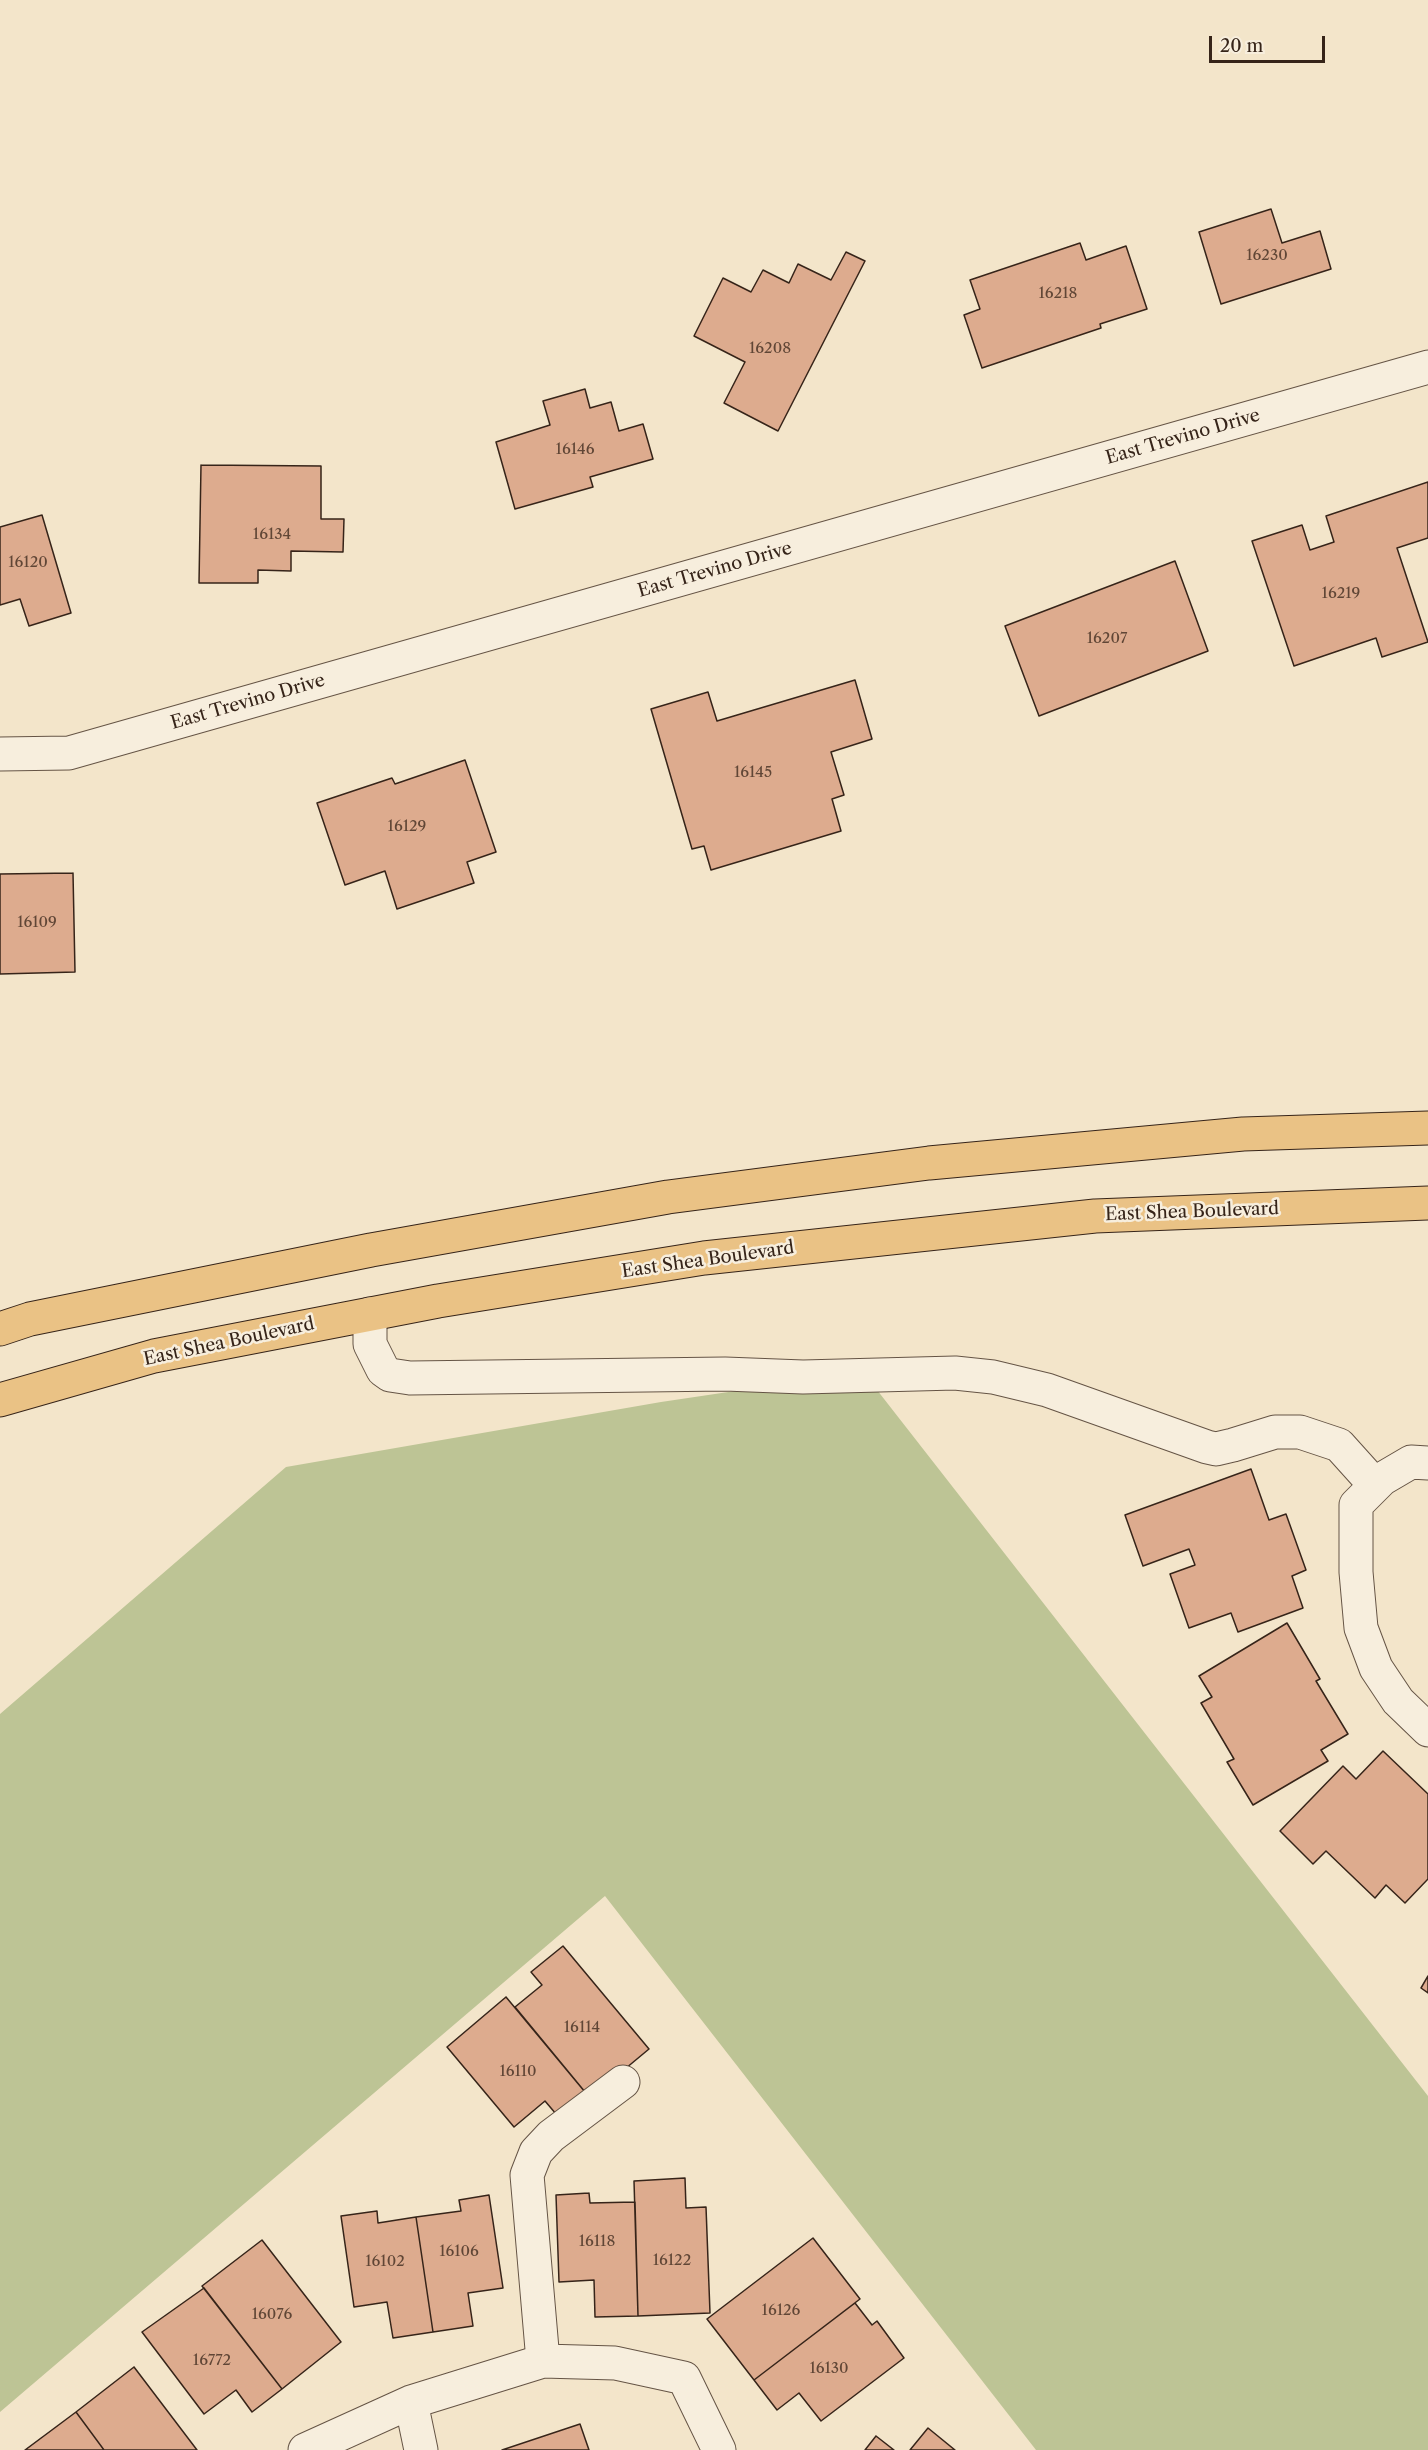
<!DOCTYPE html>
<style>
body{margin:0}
#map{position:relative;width:1428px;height:2450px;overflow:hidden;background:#f3e5ca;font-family:"Libre Caslon Text",serif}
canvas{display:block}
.scale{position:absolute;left:1209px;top:36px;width:116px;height:27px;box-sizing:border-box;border:3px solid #362419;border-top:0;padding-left:8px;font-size:18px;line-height:21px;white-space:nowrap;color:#362419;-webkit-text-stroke:4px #f7eedd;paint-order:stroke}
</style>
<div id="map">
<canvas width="1428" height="2450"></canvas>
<div class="scale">20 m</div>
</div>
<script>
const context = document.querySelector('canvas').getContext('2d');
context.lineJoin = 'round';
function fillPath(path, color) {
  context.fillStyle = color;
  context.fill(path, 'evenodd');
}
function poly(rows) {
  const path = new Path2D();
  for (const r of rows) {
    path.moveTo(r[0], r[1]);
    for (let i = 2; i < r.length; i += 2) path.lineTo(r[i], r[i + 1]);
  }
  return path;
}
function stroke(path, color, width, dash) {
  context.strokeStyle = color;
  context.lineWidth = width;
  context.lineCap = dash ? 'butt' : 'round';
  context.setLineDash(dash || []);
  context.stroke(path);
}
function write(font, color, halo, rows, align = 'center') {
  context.font = font + ' "Libre Caslon Text",serif';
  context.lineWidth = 5;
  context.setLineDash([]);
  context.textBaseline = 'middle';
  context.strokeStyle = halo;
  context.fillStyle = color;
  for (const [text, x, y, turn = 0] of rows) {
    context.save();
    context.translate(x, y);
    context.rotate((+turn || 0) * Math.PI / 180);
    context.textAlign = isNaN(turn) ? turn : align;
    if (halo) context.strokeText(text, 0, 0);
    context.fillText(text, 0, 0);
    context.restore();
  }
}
fillPath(poly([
 [863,1372,1428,2096,1428,2450,1036,2450,605,1896,0,2412,0,1714,286,1467,661,1402]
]), '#bdc495');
const building = poly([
 [1271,209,1282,243,1320,231,1331,269,1221,304,1199,232,1271,209],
 [1080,243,1086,260,1126,246,1147,309,1100,324,1101,328,982,368,964,315,980,309,970,280,1080,243],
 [846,252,865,261,778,431,724,403,745,362,694,336,723,278,751,292,763,270,789,283,798,264,831,280,846,252],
 [585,389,590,408,611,402,619,431,643,424,653,459,590,477,593,487,515,509,496,442,550,425,543,401,585,389],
 [201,465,321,466,321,519,344,519,343,552,291,551,291,571,258,570,258,583,199,583,201,465],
 [1428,482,1428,538,1397,548,1428,642,1382,657,1376,638,1294,666,1252,541,1302,525,1310,550,1334,542,1326,516,1428,482],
 [42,515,71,613,29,626,20,599,0,605,0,527,42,515],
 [1175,561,1208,651,1039,716,1005,626,1175,561],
 [855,680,872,739,831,752,844,795,832,799,841,831,711,870,704,846,692,849,651,709,708,692,717,721,855,680],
 [465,760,496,852,467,862,474,883,397,909,385,871,345,885,317,803,392,778,395,784,465,760],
 [73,873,75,972,0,974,0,874,73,873],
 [1251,1469,1269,1520,1286,1514,1306,1570,1292,1576,1303,1608,1238,1632,1231,1613,1189,1628,1170,1574,1195,1565,1189,1549,1143,1566,1125,1515,1251,1469],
 [1287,1623,1320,1679,1316,1681,1348,1734,1321,1750,1328,1761,1253,1805,1227,1762,1234,1759,1201,1703,1212,1697,1199,1676,1287,1623],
 [1383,1751,1428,1794,1428,1879,1405,1903,1386,1885,1375,1898,1326,1851,1313,1864,1280,1831,1343,1766,1356,1779,1383,1751],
 [563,1946,649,2049,590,2098,515,2007,542,1985,531,1972,563,1946],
 [1428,1976,1428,1993,1421,1988,1428,1976],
 [506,1997,590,2098,562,2121,545,2101,514,2127,447,2047,506,1997],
 [685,2178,686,2208,706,2207,710,2313,638,2316,634,2181,685,2178],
 [589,2193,590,2203,635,2202,638,2316,595,2317,594,2280,559,2282,556,2195,589,2193],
 [489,2195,503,2288,468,2293,473,2326,433,2332,416,2217,461,2211,459,2200,489,2195],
 [377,2211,378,2223,416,2217,433,2332,393,2338,387,2302,354,2307,341,2216,377,2211],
 [813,2238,860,2299,754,2380,707,2319,813,2238],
 [262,2240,341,2342,282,2389,202,2286,262,2240],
 [204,2288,282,2389,252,2412,236,2390,204,2414,142,2332,204,2288],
 [855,2303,872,2325,877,2321,904,2358,821,2421,799,2393,777,2410,754,2380,855,2303],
 [134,2367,197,2450,104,2450,76,2412,134,2367],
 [76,2412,104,2450,25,2450,76,2412],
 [580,2424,589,2450,502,2450,580,2424],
 [928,2428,955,2450,910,2450,928,2428],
 [876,2436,894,2450,865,2450,876,2436]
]);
fillPath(building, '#ddab8e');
stroke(building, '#362419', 1.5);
const minor = poly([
 [0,754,69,753,1428,367],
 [370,1314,370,1344,383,1370,390,1375,410,1378,725,1374,803,1377,955,1373,993,1377,1047,1390,1207,1447,1216,1449,1233,1445,1275,1432,1300,1432,1339,1445,1375,1485],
 [1428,1463,1411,1462,1382,1479,1356,1505,1356,1572,1361,1628,1376,1668,1398,1701,1428,1730],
 [543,2361,527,2175,536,2152,551,2136,623,2082],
 [411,2402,421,2450],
 [305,2450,411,2402,543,2361,615,2363,684,2378,719,2450]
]);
const major = poly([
 [0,1329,30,1319,371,1250,668,1197,929,1163,1243,1134,1428,1128],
 [0,1400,154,1356,438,1301,704,1258,1095,1216,1428,1203]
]);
stroke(minor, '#655445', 35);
stroke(major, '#362419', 35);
stroke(minor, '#f7eedd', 33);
stroke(major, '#eac285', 33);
write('15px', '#604636', null, [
 ["16230",1267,256],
 ["16218",1058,294],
 ["16208",770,349],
 ["16146",575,450],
 ["16134",272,535],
 ["16120",28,563],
 ["16219",1341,594],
 ["16207",1107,639],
 ["16145",753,773],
 ["16129",407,827],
 ["16109",37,923],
 ["16114",582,2028],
 ["16110",518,2072],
 ["16118",597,2242],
 ["16106",459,2252],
 ["16122",672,2261],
 ["16102",385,2262],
 ["16126",781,2311],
 ["16076",272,2315],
 ["16772",212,2361],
 ["16130",829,2369]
]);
write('18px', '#362419', '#f7eedd', [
 ["East Trevino Drive",1183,437,-16],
 ["East Trevino Drive",715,570,-16],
 ["East Trevino Drive",248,702,-16],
 ["East Shea Boulevard",1192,1212,-2],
 ["East Shea Boulevard",708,1260,-8],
 ["East Shea Boulevard",229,1342,-12]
]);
</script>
